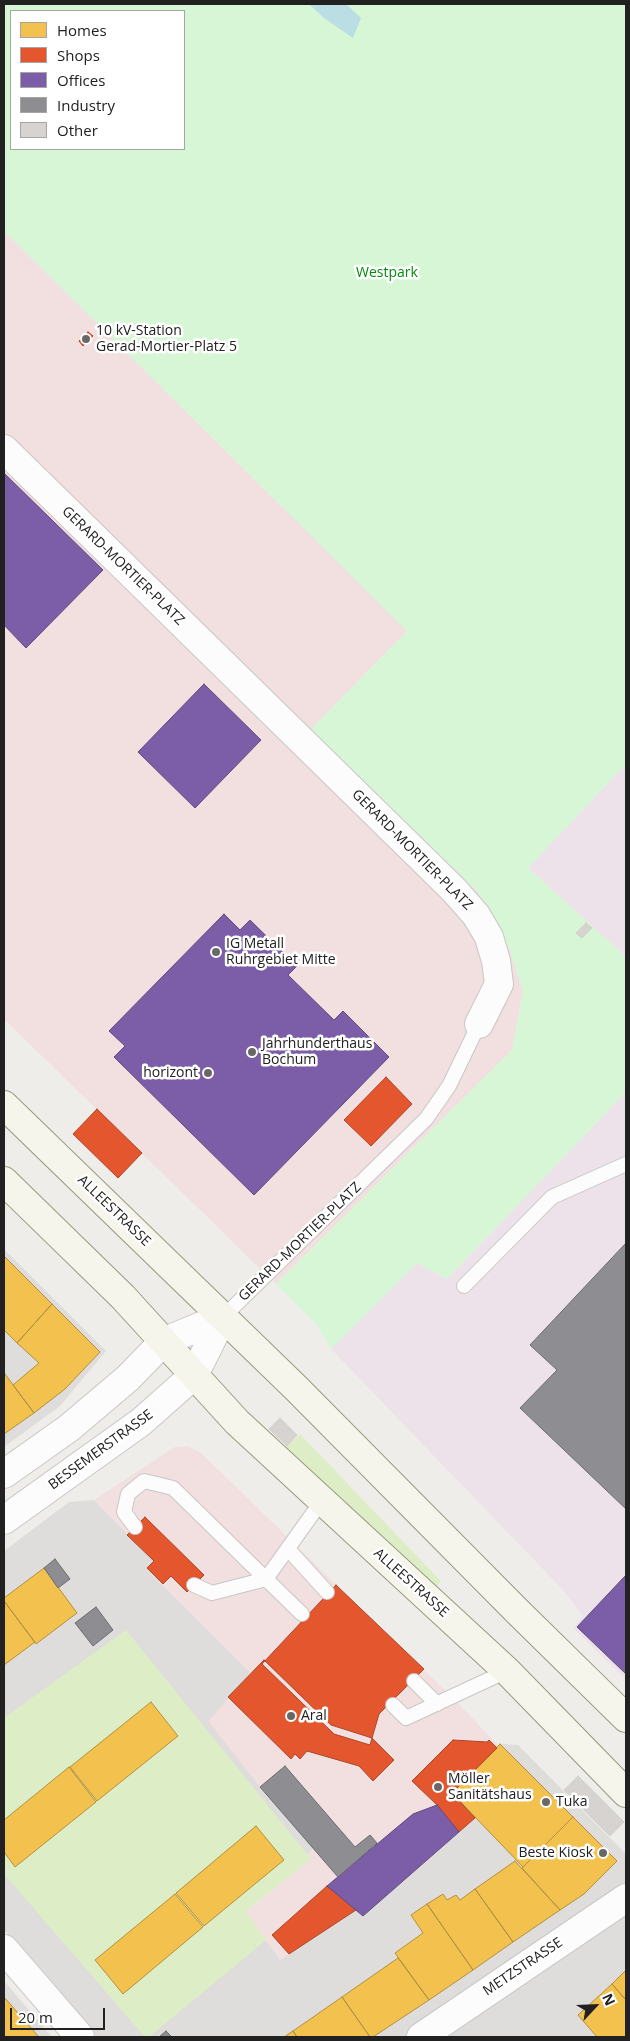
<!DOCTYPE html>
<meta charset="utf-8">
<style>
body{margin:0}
#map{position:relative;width:630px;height:2041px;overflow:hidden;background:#efedea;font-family:"Open Sans",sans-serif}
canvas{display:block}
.frame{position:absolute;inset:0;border:5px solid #212121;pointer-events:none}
.legend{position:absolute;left:10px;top:10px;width:175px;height:140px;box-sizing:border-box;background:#fff;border:1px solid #a6a6a6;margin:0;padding:6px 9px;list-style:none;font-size:15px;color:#212121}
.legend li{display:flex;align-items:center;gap:10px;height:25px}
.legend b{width:25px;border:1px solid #a6a6a6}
.north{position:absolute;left:570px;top:1981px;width:50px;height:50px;-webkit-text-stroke:4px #fff;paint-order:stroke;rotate:65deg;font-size:14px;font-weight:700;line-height:20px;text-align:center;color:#212121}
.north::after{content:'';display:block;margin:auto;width:18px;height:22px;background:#212121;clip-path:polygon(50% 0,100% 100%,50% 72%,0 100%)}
.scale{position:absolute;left:10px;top:2008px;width:95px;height:22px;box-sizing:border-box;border:2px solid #212121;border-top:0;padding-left:6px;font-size:15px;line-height:18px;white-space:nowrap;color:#212121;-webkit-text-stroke:4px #fff;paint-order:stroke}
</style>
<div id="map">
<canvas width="630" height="2041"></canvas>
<div class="frame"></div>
<ul class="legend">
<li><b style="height:14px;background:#f2c14e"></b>Homes</li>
<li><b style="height:14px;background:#e4572e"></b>Shops</li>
<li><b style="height:14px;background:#7b5ea7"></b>Offices</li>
<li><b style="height:14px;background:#8d8d92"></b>Industry</li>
<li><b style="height:14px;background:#d6d3d1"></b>Other</li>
</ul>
<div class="north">N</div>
<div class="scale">20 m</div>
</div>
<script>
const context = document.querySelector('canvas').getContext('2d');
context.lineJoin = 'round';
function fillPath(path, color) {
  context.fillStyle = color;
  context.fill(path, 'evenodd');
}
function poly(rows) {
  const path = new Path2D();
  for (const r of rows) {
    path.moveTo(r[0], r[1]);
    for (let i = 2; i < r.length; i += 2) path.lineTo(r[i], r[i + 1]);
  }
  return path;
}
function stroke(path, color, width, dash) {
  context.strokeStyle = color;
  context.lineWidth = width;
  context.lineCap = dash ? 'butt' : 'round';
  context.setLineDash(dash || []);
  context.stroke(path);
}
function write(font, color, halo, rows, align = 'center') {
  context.font = font + ' "Open Sans",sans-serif';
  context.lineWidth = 5;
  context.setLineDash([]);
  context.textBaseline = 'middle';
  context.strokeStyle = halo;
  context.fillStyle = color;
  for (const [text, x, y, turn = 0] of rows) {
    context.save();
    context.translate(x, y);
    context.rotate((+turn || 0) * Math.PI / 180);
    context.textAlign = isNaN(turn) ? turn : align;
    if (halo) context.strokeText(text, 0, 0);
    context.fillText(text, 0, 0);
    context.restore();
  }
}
fillPath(poly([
 [4,1249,106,1351,60,1406,4,1447],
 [94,1500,154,1561,147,1569,251,1673,228,1697,313,1848,311,1859,246,1911,280,1960,356,1910,363,1916,475,1819,452,1793,500,1744,518,1745,626,1854,626,1970,612,1984,598,2036,97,2037,4,1930,4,1551,69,1502],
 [4,1981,52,2037,4,2037]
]), '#dedddb');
fillPath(poly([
 [4,231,408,631,311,729,476,890,486,905,510,950,523,991,512,1050,276,1284,4,1019],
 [188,1446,201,1453,453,1698,499,1746,452,1793,475,1818,363,1916,356,1910,280,1960,246,1912,311,1859,307,1854,313,1848,260,1787,208,1721,251,1673,147,1568,154,1561,94,1500,175,1447]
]), '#f1e0df');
fillPath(poly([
 [626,764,626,957,528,868],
 [626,1092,626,1680,573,1628,583,1616,563,1590,331,1349,417,1263,447,1279]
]), '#ede2e9');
fillPath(poly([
 [300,1434,441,1581,436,1587,285,1448],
 [126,1630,311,1859,246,1911,266,1940,149,2037,145,2037,4,1874,4,1718]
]), '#ddeec7');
fillPath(poly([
 [4,4,626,4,626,764,528,868,626,957,626,1092,447,1279,417,1263,331,1349,317,1325,276,1284,512,1050,523,991,510,950,486,905,476,890,311,729,407,631,4,231],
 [11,11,184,11,184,149,11,149]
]), '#d7f6d6');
fillPath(poly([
 [309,4,346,4,361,18,353,38,324,18]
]), '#bbdde4');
const homes = poly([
 [4,1256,52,1304,17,1343,4,1330,4,1256],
 [52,1304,100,1352,65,1389,34,1413,13,1385,39,1363,17,1343,52,1304],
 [5,1374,34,1413,4,1434,4,1376,5,1374],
 [44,1568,77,1613,36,1644,4,1601,4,1598,44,1568],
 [4,1601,35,1642,4,1665,4,1601],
 [151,1702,178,1736,97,1801,70,1767,151,1702],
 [500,1744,573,1817,523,1867,452,1793,500,1744],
 [69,1767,96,1802,15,1867,4,1852,4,1820,69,1767],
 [573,1817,617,1861,584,1894,560,1910,522,1868,573,1817],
 [256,1826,284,1860,204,1926,176,1893,256,1826],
 [515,1861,560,1910,513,1942,475,1889,515,1861],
 [475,1889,513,1942,473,1970,427,1904,443,1894,447,1900,456,1895,460,1900,475,1889],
 [175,1894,203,1927,123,1994,95,1960,175,1894],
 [427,1904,473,1970,429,2000,395,1953,423,1933,411,1915,427,1904],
 [398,1958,429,2000,373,2037,370,2037,342,1997,398,1958],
 [626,1970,626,2000,612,1984,626,1970],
 [612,1984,626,2000,626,2037,597,2037,578,2015,612,1984],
 [4,1997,39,2037,4,2037,4,1997],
 [342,1997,370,2037,297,2037,293,2031,342,1997],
 [293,2031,297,2037,284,2037,293,2031]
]);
fillPath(homes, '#f2c14e');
stroke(homes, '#b39140', 1);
const shops = poly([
 [88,332,93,336,83,346,79,341,88,332],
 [386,1077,412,1104,371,1146,344,1120,386,1077],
 [97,1109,142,1153,118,1178,73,1134,97,1109],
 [145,1517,204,1575,187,1592,171,1576,163,1584,147,1568,154,1561,127,1535,145,1517],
 [336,1585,424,1669,379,1714,370,1745,334,1734,262,1664,336,1585],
 [264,1660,331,1725,372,1738,394,1760,373,1781,359,1766,307,1751,300,1759,295,1754,291,1759,228,1697,264,1660],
 [453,1740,487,1742,489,1740,497,1748,452,1793,475,1818,459,1832,437,1805,412,1781,453,1740],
 [327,1886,356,1910,289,1954,272,1935,327,1886]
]);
fillPath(shops, '#e4572e');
stroke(shops, '#aa472a', 1);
const offices = poly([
 [4,473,103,570,26,648,4,625,4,473],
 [204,684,261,740,195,808,138,752,204,684],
 [224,914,240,930,250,920,297,966,288,975,334,1020,343,1011,389,1057,254,1195,114,1057,125,1046,109,1031,224,914],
 [626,1575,626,1674,577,1627,626,1575],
 [437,1805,459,1832,363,1916,327,1886,413,1814,437,1805]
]);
fillPath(offices, '#7b5ea7');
stroke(offices, '#604c7f', 1);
const industry = poly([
 [626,1243,626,1509,520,1408,557,1370,530,1345,626,1243],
 [55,1559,70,1579,58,1588,44,1568,55,1559],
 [96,1607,113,1630,93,1646,75,1623,96,1607],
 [285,1766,355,1847,370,1835,377,1843,338,1877,260,1787,285,1766],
 [166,2031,172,2037,159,2037,166,2031]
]);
fillPath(industry, '#8d8d92');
stroke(industry, '#6d6d70', 1);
const building = poly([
 [586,923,592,928,582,938,576,933,586,923],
 [280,1418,297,1435,287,1446,269,1429,280,1418],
 [578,1776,624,1822,610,1836,564,1790,578,1776]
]);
fillPath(building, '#d6d3d1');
stroke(building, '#d3cfcb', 1);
const service = poly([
 [464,1286,552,1197,626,1164],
 [223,1317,426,1119,449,1086,479,1024],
 [135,1527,124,1512,128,1494,144,1481,173,1488,266,1579,212,1593,194,1585],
 [288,1549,327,1592],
 [302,1614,266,1579,321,1502],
 [414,1681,437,1704],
 [393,1705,406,1718,507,1671]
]);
const minor = poly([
 [4,449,454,890,476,915,489,937,496,961,499,984,479,1024],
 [4,1949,80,2037],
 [421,2037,626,1898]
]);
const tertiary = poly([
 [4,1474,69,1428,128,1378,163,1342,223,1317],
 [4,1520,141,1422,194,1375,223,1317]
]);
const secondary = poly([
 [4,1105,296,1388,518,1612,626,1718],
 [4,1181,123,1297,237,1422,507,1671,626,1793]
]);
stroke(service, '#c8c7c6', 16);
stroke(minor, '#c8c7c6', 30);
stroke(tertiary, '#c8c7c6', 30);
stroke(secondary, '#999a80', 30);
stroke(service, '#fdfcfc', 14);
stroke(minor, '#fdfcfc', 28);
stroke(tertiary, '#fdfcfc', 28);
stroke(secondary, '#f5f5ec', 28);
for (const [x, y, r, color] of [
 [86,339,5,"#696867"],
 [216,952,5,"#696867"],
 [252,1052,5,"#696867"],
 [208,1073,5,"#696867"],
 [291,1716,5,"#696867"],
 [438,1787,5,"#696867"],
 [546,1802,5,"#696867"],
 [603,1853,5,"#696867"]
]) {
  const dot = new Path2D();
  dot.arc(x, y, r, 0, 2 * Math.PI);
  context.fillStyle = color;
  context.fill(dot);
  stroke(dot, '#fff', 2);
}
write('14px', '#048a0b', '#fff', [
 ["Westpark",387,273]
]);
write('14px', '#212121', '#fff', [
 ["10 kV-Station",96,331],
 ["Gerad-Mortier-Platz 5",96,347],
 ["IG Metall",226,944],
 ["Ruhrgebiet Mitte",226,960],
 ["Jahrhunderthaus",262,1044],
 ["Bochum",262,1060],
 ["horizont",198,1073,"right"],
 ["Aral",301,1716],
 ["Möller",448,1779],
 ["Sanitätshaus",448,1795],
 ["Tuka",556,1802],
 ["Beste Kiosk",593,1853,"right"]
], 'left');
write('14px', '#212121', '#fff', [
 ["GERARD-MORTIER-PLATZ",123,566,44],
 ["GERARD-MORTIER-PLATZ",412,850,45],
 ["ALLEESTRASSE",114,1211,44],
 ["GERARD-MORTIER-PLATZ",300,1242,-44],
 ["BESSEMERSTRASSE",101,1450,-36],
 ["ALLEESTRASSE",411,1583,42],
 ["METZSTRASSE",523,1967,-34]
]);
</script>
